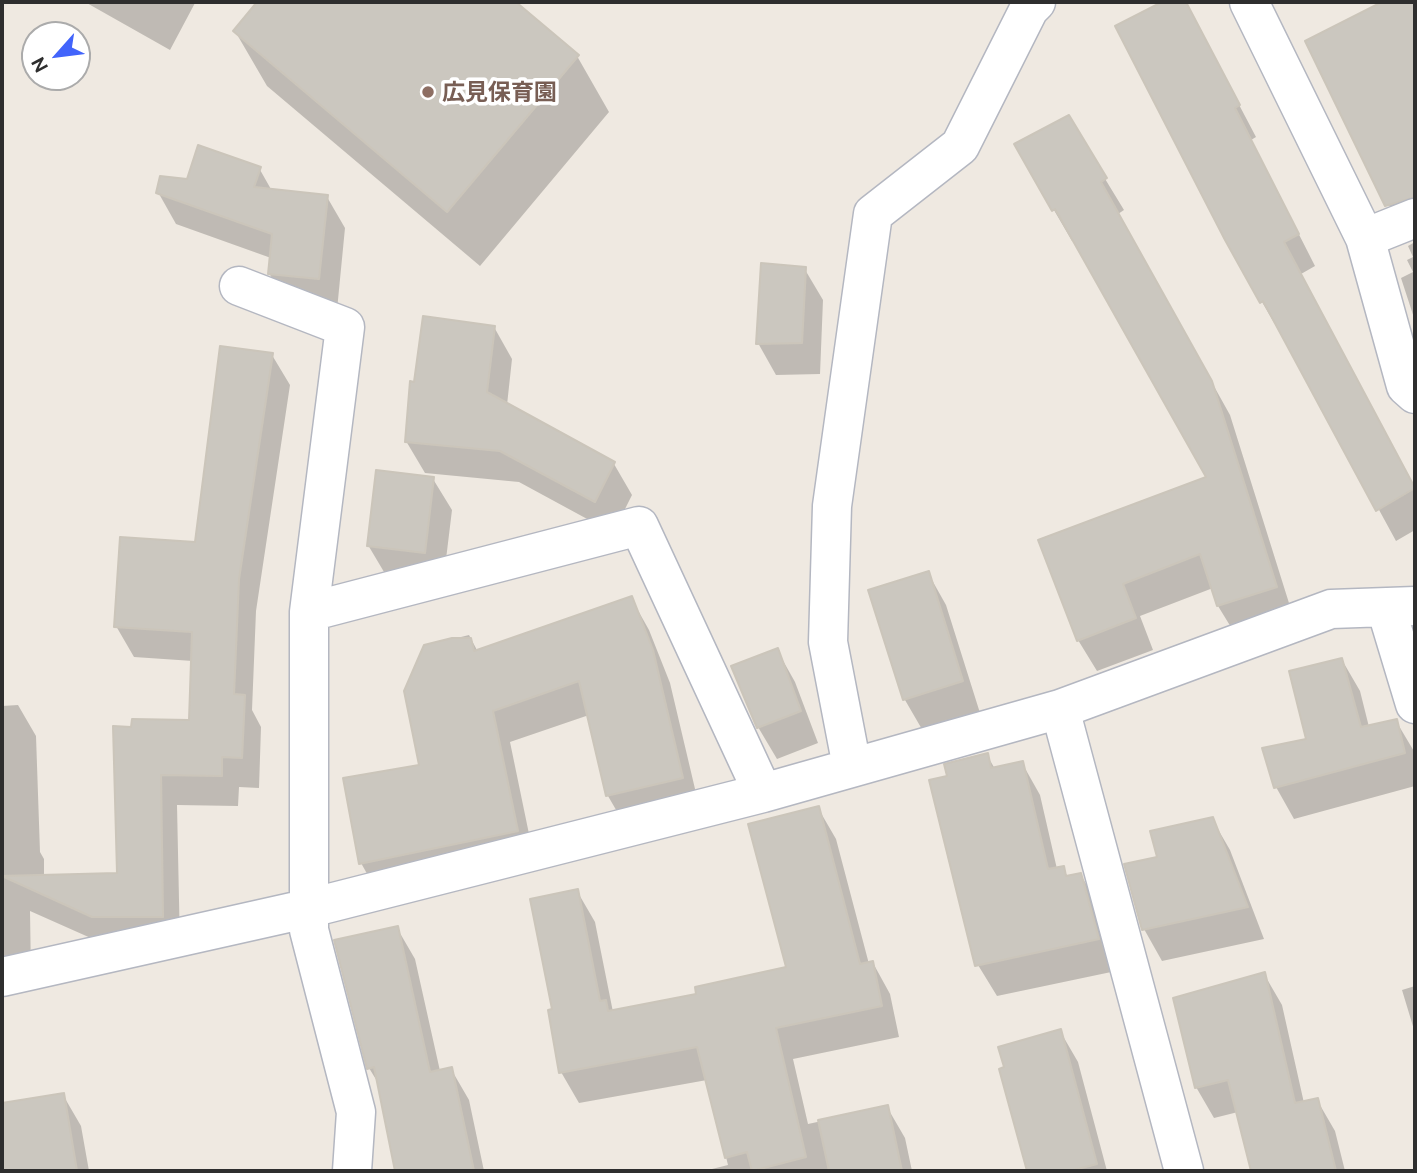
<!DOCTYPE html>
<meta charset="utf-8">
<style>
body{margin:0}
#map{position:relative;width:1417px;height:1173px;overflow:hidden;background:#efe9e1;font-family:Ubuntu,sans-serif}
canvas{display:block}
.frame{position:absolute;inset:0;border:4px solid #2e2e2e;pointer-events:none}
.north{position:absolute;left:21px;top:21px;width:70px;height:70px;box-sizing:border-box;background:#fff;border:2px solid #ababab;border-radius:50%;rotate:242deg;font-size:19px;font-weight:700;line-height:28px;text-align:center;color:#2e2e2e}
.north::after{content:'';display:block;margin:auto;width:24px;height:32px;background:#4264fb;clip-path:polygon(50% 0,100% 100%,50% 72%,0 100%)}
</style>
<div id="map">
<canvas width="1417" height="1173"></canvas>
<div class="frame"></div>
<div class="north">N</div>
</div>
<script>
const context = document.querySelector('canvas').getContext('2d');
context.lineJoin = 'round';
function fillPath(path, color) {
  context.fillStyle = color;
  context.fill(path, 'evenodd');
}
function poly(rows) {
  const path = new Path2D();
  for (const r of rows) {
    path.moveTo(r[0], r[1]);
    for (let i = 2; i < r.length; i += 2) path.lineTo(r[i], r[i + 1]);
  }
  return path;
}
function stroke(path, color, width, dash) {
  context.strokeStyle = color;
  context.lineWidth = width;
  context.lineCap = dash ? 'butt' : 'round';
  context.setLineDash(dash || []);
  context.stroke(path);
}
function write(font, color, halo, rows, align = 'center') {
  context.font = font + ' Ubuntu,"Noto Sans JP",sans-serif';
  context.lineWidth = 7;
  context.setLineDash([]);
  context.textBaseline = 'middle';
  context.strokeStyle = halo;
  context.fillStyle = color;
  for (const [text, x, y, turn = 0] of rows) {
    context.save();
    context.translate(x, y);
    context.rotate((+turn || 0) * Math.PI / 180);
    context.textAlign = isNaN(turn) ? turn : align;
    if (halo) context.strokeText(text, 0, 0);
    context.fillText(text, 0, 0);
    context.restore();
  }
}
fillPath(poly([
 [85,2,194,2,195,3,170,50],
 [260,2,513,2,577,56,609,112,480,266,267,86,235,31],
 [1166,2,1185,2,1256,137,1251,140,1315,266,1301,274,1415,489,1415,530,1396,541,1282,332,1280,333,1262,302,1117,27],
 [1386,2,1415,2,1415,230,1403,233,1307,41],
 [1068,118,1124,210,1118,214,1230,415,1294,619,1237,637,1218,606,1213,588,1140,616,1153,650,1097,671,1078,640,1040,541,1208,478,1074,240,1072,241,1016,145],
 [259,168,272,191,327,197,345,228,337,310,288,305,269,273,271,258,176,224,158,192,188,181],
 [1415,242,1415,321,1401,278,1413,272,1407,260,1413,257,1408,246],
 [804,268,823,300,820,374,776,375,758,343],
 [494,327,512,359,507,405,614,464,632,495,613,533,519,482,425,473,406,441,415,384],
 [272,355,290,385,256,611,252,710,261,727,259,788,239,787,238,806,177,805,180,947,111,947,30,911,31,975,2,976,2,706,18,705,36,736,40,852,44,859,44,877,119,874,133,729,190,722,193,661,134,657,116,626,196,544],
 [433,479,452,510,443,584,387,577,368,545],
 [928,573,946,605,980,713,923,731,905,700,870,591],
 [631,598,649,630,670,683,700,810,626,827,608,796,589,715,510,742,535,863,379,895,361,863,421,767,425,646,469,635,478,652],
 [777,650,795,682,818,743,777,759,758,727],
 [1342,660,1360,691,1369,727,1396,721,1415,753,1415,786,1294,819,1276,787,1309,740],
 [987,755,995,769,1022,763,1040,795,1057,869,1063,868,1068,878,1081,875,1099,907,1116,971,997,996,978,965,956,872,948,859,931,781,949,777],
 [818,808,836,839,869,964,873,963,890,994,899,1037,793,1059,808,1124,887,1107,905,1138,912,1171,704,1171,728,1165,707,1080,579,1103,561,1072,554,1011,577,891,595,922,613,1012,698,996,788,968],
 [1212,819,1230,850,1264,939,1162,961,1144,929,1159,859],
 [397,928,415,959,440,1071,451,1069,469,1100,484,1171,397,1171,380,1086,369,1068],
 [1264,974,1282,1005,1304,1103,1317,1100,1335,1131,1345,1171,1252,1171,1238,1112,1214,1118,1196,1087],
 [1415,986,1415,1033,1402,990],
 [1060,1031,1078,1062,1107,1171,961,1171,1028,1170],
 [63,1095,81,1126,89,1171,2,1171,2,1105]
]), '#0003');
const building = poly([
 [257,2,516,2,579,55,447,212,233,31,257,2],
 [1162,2,1186,2,1240,105,1235,108,1299,234,1284,242,1415,488,1376,511,1263,301,1260,303,1225,240,1115,26,1162,2],
 [1382,2,1415,2,1415,197,1385,206,1305,41,1382,2],
 [1069,115,1107,178,1101,182,1212,381,1277,587,1217,606,1200,554,1123,584,1136,618,1077,641,1038,540,1206,477,1055,209,1052,211,1014,144,1069,115],
 [198,145,261,167,254,187,328,195,319,279,268,274,272,234,156,193,160,176,187,179,198,145],
 [761,263,806,267,802,343,756,344,761,263],
 [423,316,495,326,487,392,615,462,595,502,500,451,405,442,410,381,414,382,423,316],
 [220,346,273,353,239,579,234,694,245,695,242,758,222,757,222,776,161,775,163,917,92,917,2,876,117,873,113,726,131,727,132,719,189,720,192,632,114,627,120,537,195,542,220,346],
 [376,470,434,477,425,553,367,546,376,470],
 [929,571,963,681,903,700,868,590,929,571],
 [632,596,653,650,683,778,606,796,579,681,493,711,518,831,359,864,343,778,419,765,404,691,424,645,452,638,471,638,474,651,632,596],
 [778,648,801,711,757,728,731,666,778,648],
 [1342,658,1361,727,1397,719,1405,753,1274,788,1262,748,1306,739,1289,671,1342,658],
 [988,753,991,768,1023,761,1048,869,1064,866,1066,876,1081,873,1099,939,975,966,929,780,947,776,944,764,988,753],
 [819,806,860,964,873,961,882,1006,776,1028,806,1157,752,1171,747,1152,725,1158,697,1047,559,1073,548,1010,552,1009,530,899,578,889,600,1001,606,1000,608,1011,696,994,695,987,786,967,748,824,819,806],
 [1213,817,1248,907,1142,930,1124,864,1157,857,1150,831,1213,817],
 [398,926,430,1072,452,1067,474,1171,395,1171,374,1067,367,1069,334,940,398,926],
 [1265,972,1295,1103,1318,1098,1336,1171,1251,1171,1228,1080,1195,1088,1173,998,1265,972],
 [1061,1029,1097,1164,1070,1171,1027,1171,999,1069,1004,1067,998,1047,1061,1029],
 [64,1093,77,1171,2,1171,2,1103,64,1093],
 [888,1105,902,1171,829,1171,818,1120,888,1105]
]);
fillPath(building, '#cbc7bf');
stroke(building, '#cbc5ba', 2);
const minor = poly([
 [1249,2,1365,238,1415,218],
 [1365,238,1406,386,1415,394],
 [239,286,345,327,309,612,309,930,356,1112,352,1171],
 [1386,608,1415,704],
 [309,612,639,526,763,793],
 [1060,709,1184,1171],
 [852,767,828,642,832,506,873,214,960,146,1029,9,1036,2],
 [2,977,310,908,763,793,1060,709,1331,609,1415,606]
]);
stroke(minor, '#b4b7c1', 41);
stroke(minor, '#fff', 38);
for (const [x, y, r, color] of [
 [428,92,7,"#8d6e63"]
]) {
  const dot = new Path2D();
  dot.arc(x, y, r, 0, 2 * Math.PI);
  context.fillStyle = color;
  context.fill(dot);
  stroke(dot, '#fff', 2.5);
}
write('bold 23px', '#785e54', '#fff', [
 ["広見保育園",442,92]
], 'left');
</script>
